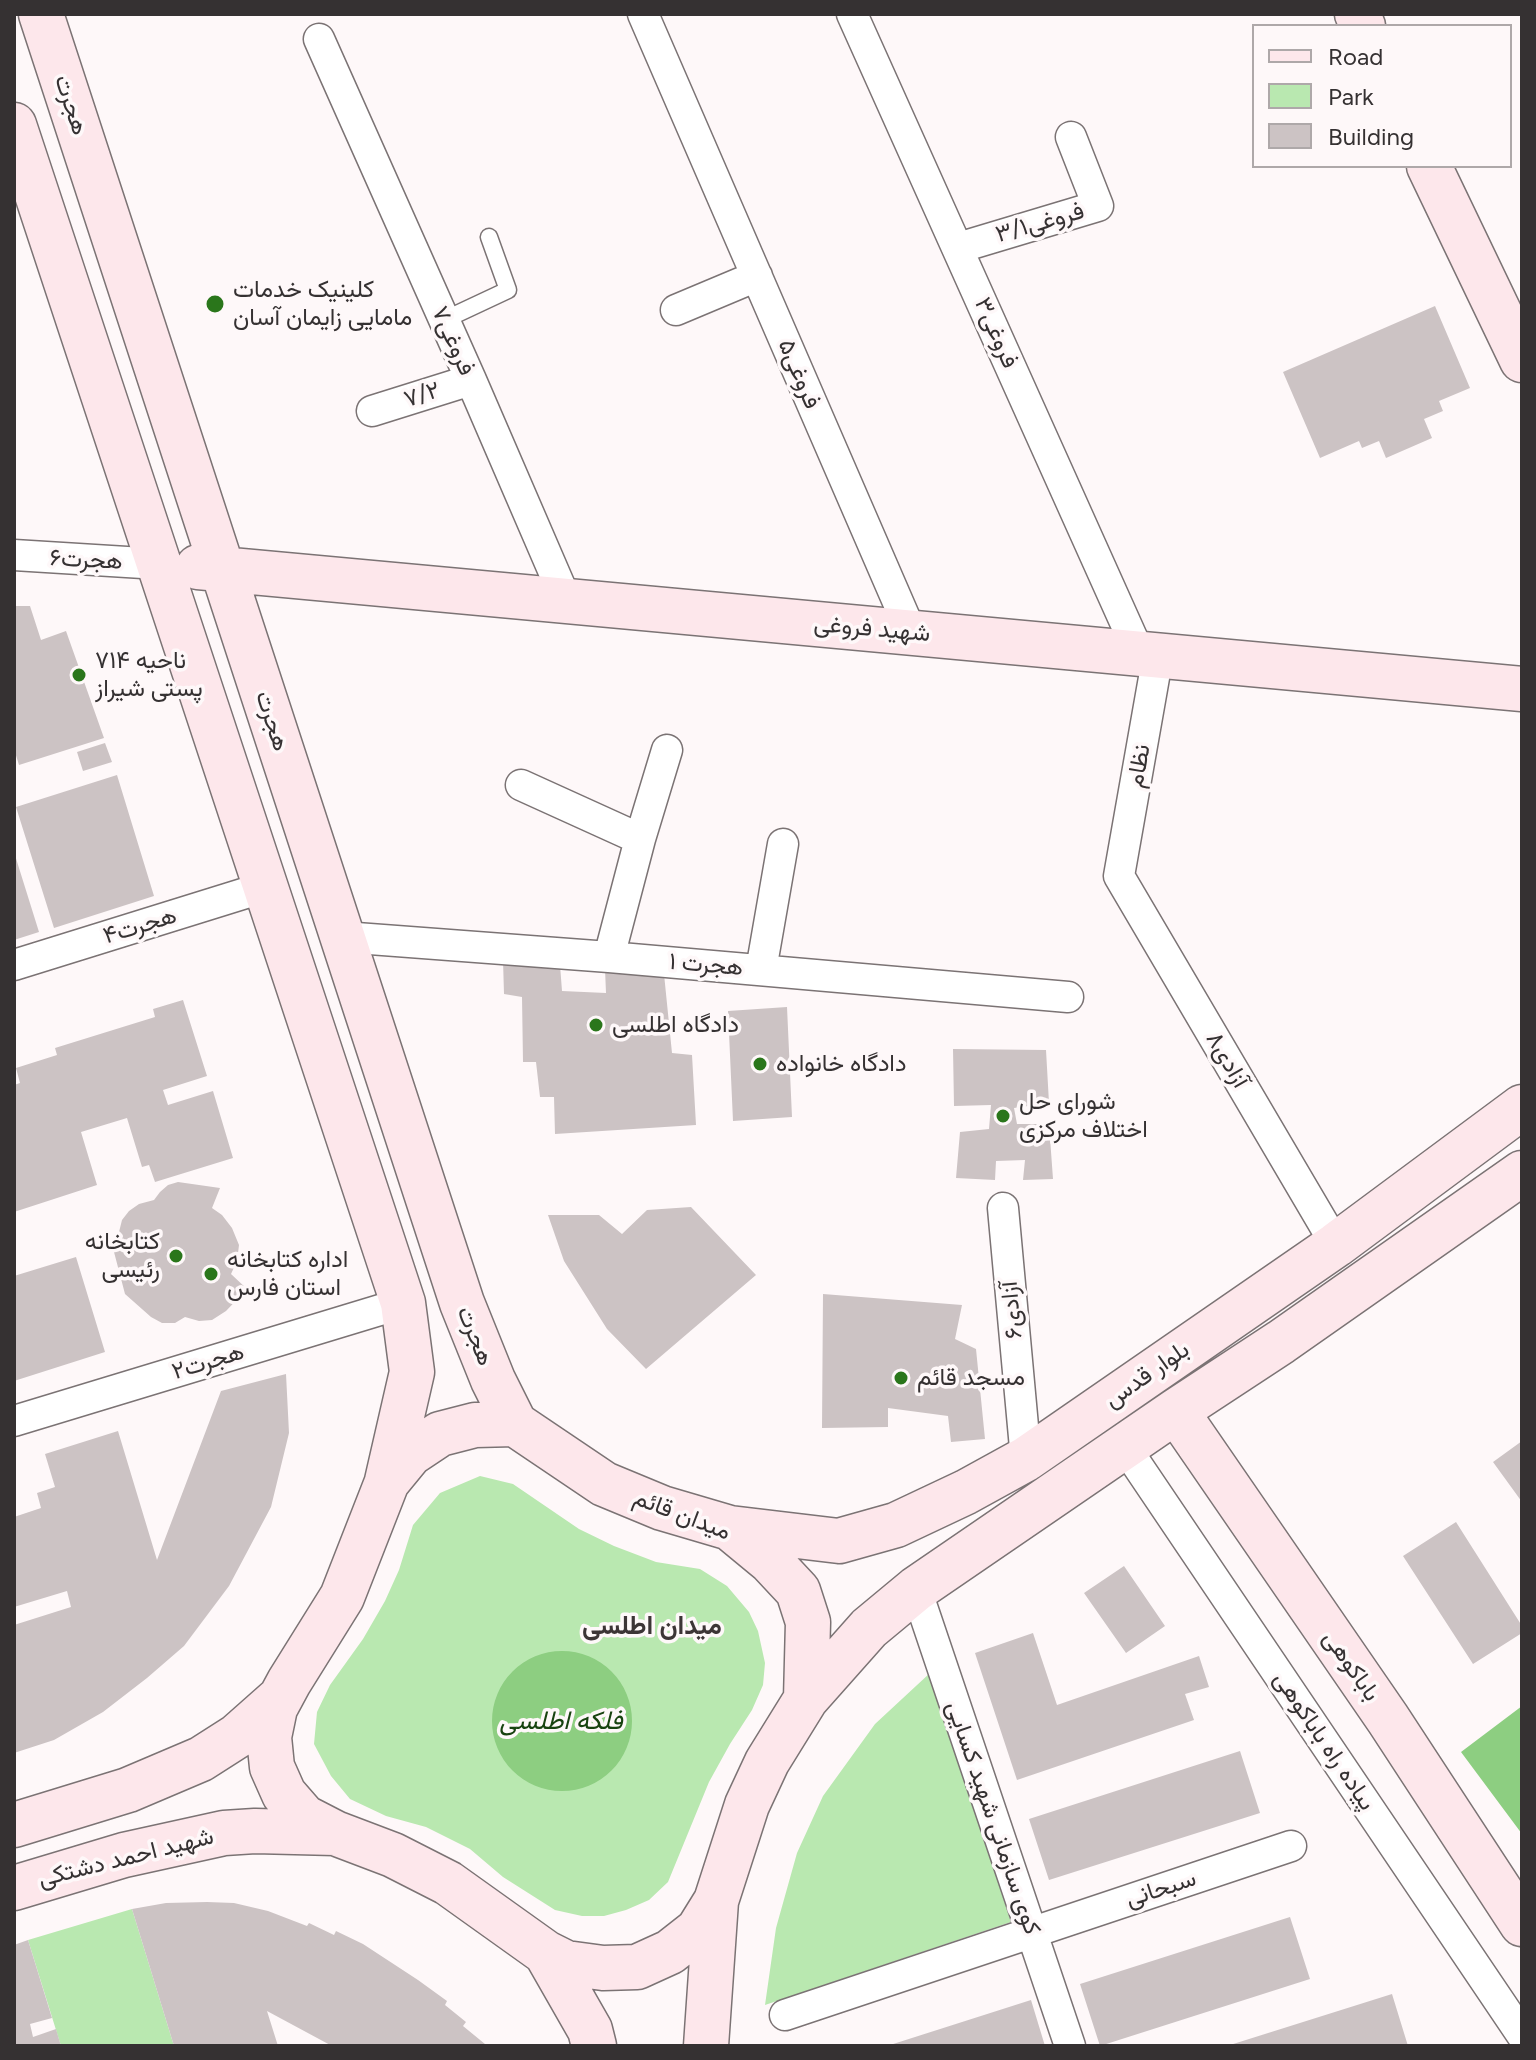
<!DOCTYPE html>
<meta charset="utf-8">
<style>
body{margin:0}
#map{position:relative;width:1536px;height:2060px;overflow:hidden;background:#fef8f9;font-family:Figtree,sans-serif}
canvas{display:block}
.frame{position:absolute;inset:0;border:16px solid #353132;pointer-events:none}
.legend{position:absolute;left:1252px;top:24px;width:260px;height:144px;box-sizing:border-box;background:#fef8f9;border:2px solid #aea8a9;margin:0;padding:10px 14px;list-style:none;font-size:24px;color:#353132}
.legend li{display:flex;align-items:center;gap:16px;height:40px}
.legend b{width:40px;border:2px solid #aea8a9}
</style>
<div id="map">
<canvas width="1536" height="2060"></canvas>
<div class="frame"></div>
<ul class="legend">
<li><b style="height:10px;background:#fde7eb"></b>Road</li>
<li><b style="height:22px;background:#b9e8b0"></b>Park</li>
<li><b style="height:22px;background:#ccc3c4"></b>Building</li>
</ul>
</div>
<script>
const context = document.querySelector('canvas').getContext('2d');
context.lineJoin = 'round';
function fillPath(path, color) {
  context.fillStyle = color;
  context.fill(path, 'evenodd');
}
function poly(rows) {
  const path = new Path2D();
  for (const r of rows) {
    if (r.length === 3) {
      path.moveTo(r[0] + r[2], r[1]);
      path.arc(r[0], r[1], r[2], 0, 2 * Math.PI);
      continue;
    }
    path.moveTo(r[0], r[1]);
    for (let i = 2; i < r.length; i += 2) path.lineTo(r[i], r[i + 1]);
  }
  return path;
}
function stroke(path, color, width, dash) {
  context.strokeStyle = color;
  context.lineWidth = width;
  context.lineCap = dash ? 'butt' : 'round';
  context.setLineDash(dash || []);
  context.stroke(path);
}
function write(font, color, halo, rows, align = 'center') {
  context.font = font + ' Figtree,Vazirmatn,sans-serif';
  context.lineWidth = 7;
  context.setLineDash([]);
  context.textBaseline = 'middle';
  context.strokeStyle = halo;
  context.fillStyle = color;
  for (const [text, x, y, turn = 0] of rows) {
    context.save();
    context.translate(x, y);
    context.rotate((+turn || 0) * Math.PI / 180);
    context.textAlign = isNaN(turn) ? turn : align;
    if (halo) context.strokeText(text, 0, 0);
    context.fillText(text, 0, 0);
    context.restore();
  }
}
fillPath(poly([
 [480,1476,513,1484,579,1529,614,1546,656,1562,700,1569,727,1586,749,1612,758,1631,765,1663,763,1685,752,1710,730,1744,709,1782,668,1882,649,1900,626,1910,604,1916,582,1916,555,1910,503,1877,470,1849,426,1827,386,1816,350,1799,331,1776,314,1744,317,1712,330,1685,363,1639,385,1601,399,1570,413,1525,440,1493],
 [930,1673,1011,1922,765,2005,776,1928,797,1853,823,1796,875,1724],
 [132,1909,174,2046,61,2046,28,1940]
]), '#b9e8b0');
fillPath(poly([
 [562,1721,70],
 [1522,1706,1522,1834,1461,1752]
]), '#8dce81');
fillPath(poly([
 [1435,306,1470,388,1439,401,1443,411,1424,419,1432,438,1386,458,1379,441,1362,448,1359,441,1320,458,1283,372],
 [14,606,30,606,41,640,66,631,104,738,19,765,14,749],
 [105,743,112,762,83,771,77,752],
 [117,775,154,896,54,928,16,807],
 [14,852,39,932,14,940],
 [503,960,560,965,562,991,606,993,605,969,664,974,672,1053,692,1055,696,1125,555,1134,554,1097,540,1097,536,1062,523,1062,522,997,504,994],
 [183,1000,207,1076,163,1090,168,1105,213,1091,233,1158,155,1182,149,1165,142,1167,127,1118,81,1132,97,1185,14,1212,14,1085,20,1083,16,1068,57,1055,55,1048,155,1017,153,1009],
 [787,1007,792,1117,733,1121,728,1011],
 [953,1049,1046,1050,1049,1103,1014,1108,1017,1124,1049,1124,1053,1179,1023,1180,1025,1160,996,1161,995,1180,956,1178,960,1132,989,1129,991,1105,954,1106],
 [178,1182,220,1188,212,1208,222,1215,232,1228,239,1245,237,1261,231,1274,247,1289,226,1311,212,1320,199,1321,185,1317,175,1323,162,1323,151,1317,125,1294,114,1252,122,1220,129,1211,139,1204,154,1200,160,1192,168,1185],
 [691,1207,756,1275,646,1369,607,1329,564,1261,548,1215,599,1215,622,1234,647,1210],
 [76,1257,105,1352,14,1381,14,1276],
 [823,1294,962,1305,955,1339,976,1349,985,1439,951,1442,948,1416,888,1408,888,1427,822,1428],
 [286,1374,289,1433,271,1507,229,1586,184,1646,147,1678,103,1712,54,1740,14,1753,14,1625,71,1607,67,1591,14,1607,14,1517,41,1508,37,1493,55,1487,45,1454,118,1431,157,1560,221,1391],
 [1522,1441,1522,1502,1493,1462],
 [1456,1522,1522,1626,1522,1633,1473,1664,1403,1556],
 [1124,1566,1165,1626,1126,1653,1084,1593],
 [1033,1633,1057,1705,1199,1656,1209,1687,1185,1694,1194,1720,1017,1780,975,1653],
 [1240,1751,1260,1813,1049,1880,1029,1819],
 [207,1902,234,1903,268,1911,307,1926,309,1923,334,1935,336,1931,363,1944,418,1980,447,2001,445,2005,466,2022,463,2026,485,2044,483,2046,332,2046,267,2011,278,2046,174,2046,132,1909,166,1903],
 [1290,1917,1310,1979,1100,2046,1080,1984],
 [28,1940,52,2018,30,2024,33,2037,56,2029,61,2046,14,2046,14,1945],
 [1392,1994,1408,2046,1230,2046,1230,2045],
 [1031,2000,1045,2046,890,2046,890,2045]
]), '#ccc3c4');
const lane = poly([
 [444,320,508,290,489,237]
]);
const street = poly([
 [643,14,911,632],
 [852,14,1139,653],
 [319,39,471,380,566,600],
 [958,248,1098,206,1071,137],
 [676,310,757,276],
 [372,411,471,380],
 [14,555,159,564],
 [1158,655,1119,876,1336,1245],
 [521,785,640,839],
 [343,937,609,957,1068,997],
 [609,957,640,839,667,750],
 [14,965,265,887],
 [761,970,783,844],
 [1003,1208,1026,1459],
 [14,1421,403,1303],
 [1125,1447,1522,2035],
 [916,1589,1070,2046],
 [785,2015,1291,1846]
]);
const secondary = poly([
 [41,14,462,1303,493,1380,515,1424],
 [1357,14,1363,26],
 [14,125,403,1303,412,1372,387,1481],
 [1429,166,1522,360],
 [198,567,1522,689],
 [1176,1411,1388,1719,1522,1924],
 [515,1424,604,1484,662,1508,730,1528,770,1561,798,1591,808,1622,806,1699,767,1762,747,1805,716,1901,698,1930,670,1952,637,1967,603,1968,566,1963,546,1953,448,1883,393,1855,335,1833,304,1817,284,1794,272,1767,269,1737,275,1708,289,1682,342,1597,387,1482,410,1454,440,1434,475,1425,515,1424],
 [730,1528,839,1541,896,1525,966,1492,1026,1459,1336,1245,1522,1107],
 [806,1699,869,1628,916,1589,1176,1411,1281,1342,1522,1173],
 [14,1825,128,1790,201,1759,237,1736,281,1697],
 [14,1888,124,1855,224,1833,255,1831,335,1833],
 [546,1953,590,2030,594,2046],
 [706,2046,716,1901]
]);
stroke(lane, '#7b7374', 19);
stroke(street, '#7b7374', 33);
stroke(secondary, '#7b7374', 47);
stroke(lane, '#fff', 16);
stroke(street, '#fff', 30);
stroke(secondary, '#fde7eb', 44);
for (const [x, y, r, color] of [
 [215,304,10,"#2a761b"],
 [79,675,8,"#2a761b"],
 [596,1025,8,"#2a761b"],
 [760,1064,8,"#2a761b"],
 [1003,1116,8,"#2a761b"],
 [176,1256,8,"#2a761b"],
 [211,1274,8,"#2a761b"],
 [901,1378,8,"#2a761b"]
]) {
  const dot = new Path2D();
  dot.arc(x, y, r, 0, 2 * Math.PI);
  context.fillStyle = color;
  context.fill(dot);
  stroke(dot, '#fef8f9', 3);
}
write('24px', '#353132', '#fef8f9', [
 ["هجرت",71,105,72],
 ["فروغی۳/۱",1040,223,-16],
 ["فروغی۳",996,333,66],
 ["فروغی۷",453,341,66],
 ["فروغی۵",799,374,67],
 ["۷/۲",422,395,-18],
 ["هجرت۶",86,560,3],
 ["شهید فروغی",872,629,5],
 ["هجرت",272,721,72],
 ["نظام",1139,766,-80],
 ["هجرت۴",140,926,-17],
 ["هجرت ۱",706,965,5],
 ["آزادی۸",1227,1060,60],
 ["آزادی۶",1012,1310,-95],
 ["هجرت",475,1336,68],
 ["هجرت۲",208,1362,-17],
 ["بلوار قدس",1147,1375,-35],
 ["میدان قائم",682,1515,21],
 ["باباکوهی",1351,1666,55],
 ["پیاده راه باباکوهی",1324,1741,56],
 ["کوی سازمانی شهید کسایی",993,1818,71],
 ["شهید احمد دشتکی",126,1858,-14],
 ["سبحانی",1161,1889,-18]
]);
write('24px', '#353132', '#fef8f9', [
 ["کلینیک خدمات",233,290],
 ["مامایی زایمان آسان",233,318],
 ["ناحیه ۷۱۴",95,661],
 ["پستی شیراز",95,689],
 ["دادگاه اطلسی",612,1025],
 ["دادگاه خانواده",776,1064],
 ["شورای حل",1019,1102],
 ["اختلاف مرکزی",1019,1130],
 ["کتابخانه",160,1242,"right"],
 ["رئیسی",160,1270,"right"],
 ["اداره کتابخانه",227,1260],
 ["استان فارس",227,1288],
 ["مسجد قائم",917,1378]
], 'left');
write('bold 26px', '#3c3536', '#fef8f9', [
 ["میدان اطلسی",652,1626]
]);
write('italic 26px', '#184310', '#fef8f9', [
 ["فلکه اطلسی",561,1721]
]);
</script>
